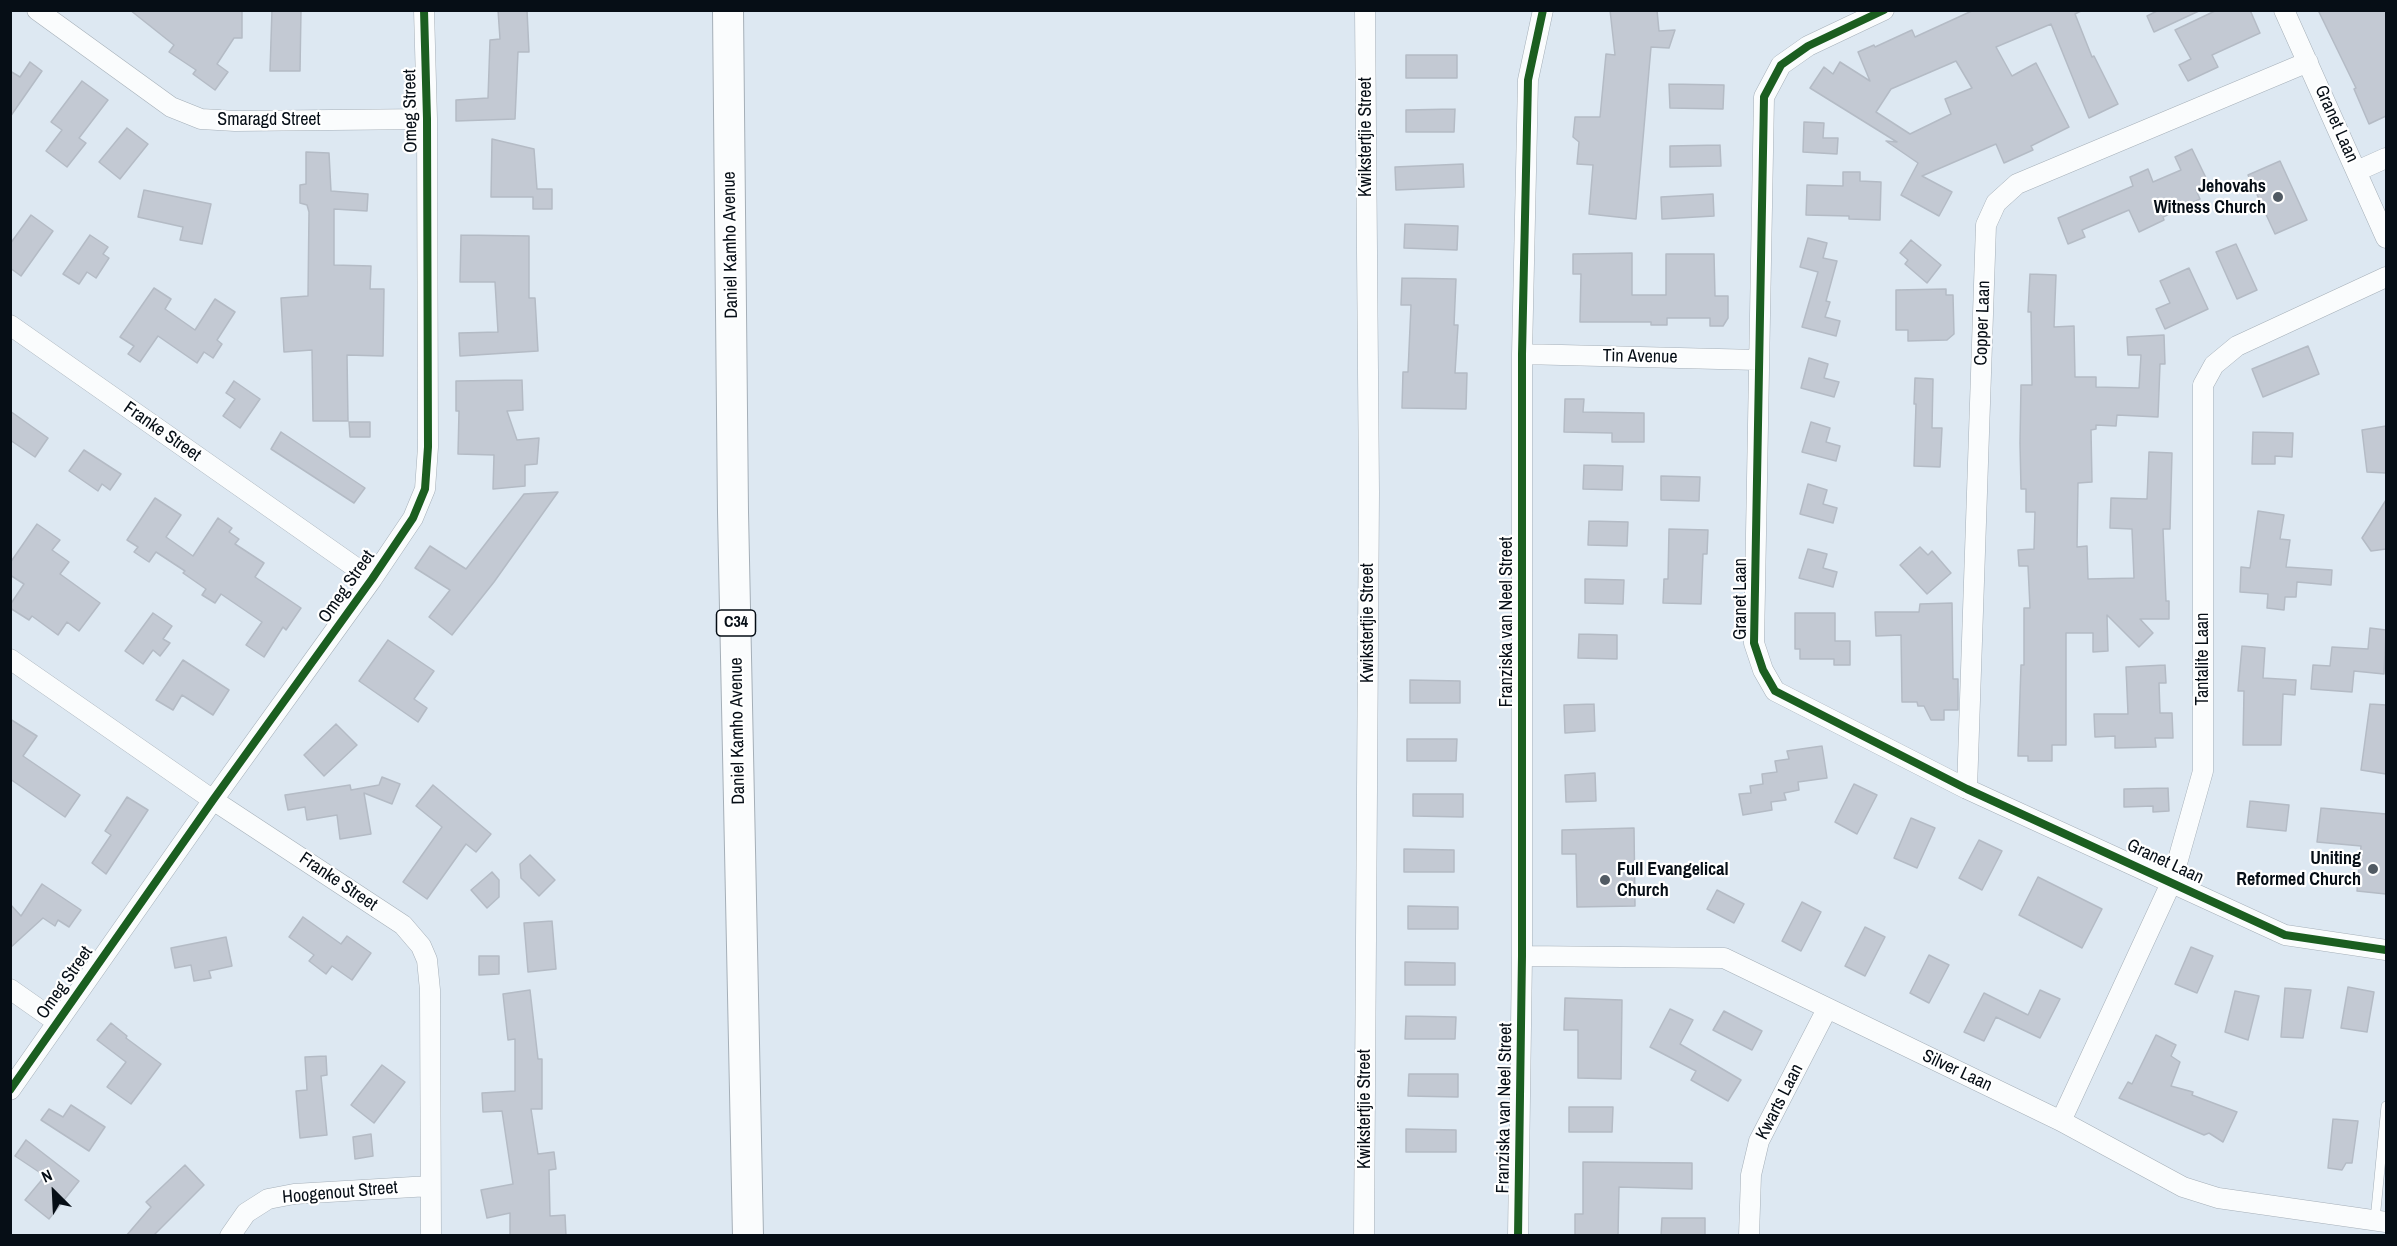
<!DOCTYPE html>
<style>
body{margin:0}
#map{position:relative;width:2397px;height:1246px;overflow:hidden;background:#dde8f2;font-family:"Archivo Narrow",sans-serif}
canvas{display:block}
.frame{position:absolute;inset:0;border:12px solid #060e16;pointer-events:none}
.north{position:absolute;left:24px;top:1162px;width:60px;height:60px;-webkit-text-stroke:4px #fff;paint-order:stroke;rotate:336deg;font-size:16px;font-weight:700;line-height:24px;text-align:center;color:#060e16}
.north::after{content:'';display:block;margin:auto;width:21px;height:27px;background:#060e16;clip-path:polygon(50% 0,100% 100%,50% 72%,0 100%)}
</style>
<div id="map">
<canvas width="2397" height="1246"></canvas>
<div class="frame"></div>
<div class="north">N</div>
</div>
<script>
const context = document.querySelector('canvas').getContext('2d');
context.lineJoin = 'round';
function fillPath(path, color) {
  context.fillStyle = color;
  context.fill(path, 'evenodd');
}
function poly(rows) {
  const path = new Path2D();
  for (const r of rows) {
    path.moveTo(r[0], r[1]);
    for (let i = 2; i < r.length; i += 2) path.lineTo(r[i], r[i + 1]);
  }
  return path;
}
function stroke(path, color, width, dash) {
  context.strokeStyle = color;
  context.lineWidth = width;
  context.lineCap = dash ? 'butt' : 'round';
  context.setLineDash(dash || []);
  context.stroke(path);
}
function write(font, color, halo, rows, align = 'center') {
  context.font = font + ' "Archivo Narrow",sans-serif';
  context.lineWidth = 4.5;
  context.setLineDash([]);
  context.textBaseline = 'middle';
  context.strokeStyle = halo;
  context.fillStyle = color;
  for (const [text, x, y, turn = 0] of rows) {
    context.save();
    context.translate(x, y);
    context.rotate((+turn || 0) * Math.PI / 180);
    context.textAlign = isNaN(turn) ? turn : align;
    if (halo) context.strokeText(text, 0, 0);
    context.fillText(text, 0, 0);
    context.restore();
  }
}
const building = poly([
 [130,10,242,10,242,38,234,38,217,64,228,72,215,90,193,74,196,70,169,52,174,45,130,10],
 [272,10,301,10,300,71,270,71,272,10],
 [498,10,527,10,529,52,518,52,515,119,456,121,456,100,488,98,490,40,500,39,498,10],
 [1610,10,1657,10,1659,31,1675,30,1669,48,1651,47,1636,219,1589,214,1593,165,1577,164,1579,142,1573,137,1575,117,1600,117,1606,54,1615,55,1610,10],
 [1974,10,2083,10,2075,14,2092,57,2094,56,2118,104,2089,118,2051,24,1996,47,2012,76,2036,63,2069,127,2031,146,2033,150,2004,163,1996,144,1922,176,1952,192,1939,216,1901,195,1918,163,1886,141,1897,142,1810,88,1824,67,1833,74,1840,62,1870,81,1858,52,1874,45,1875,47,1912,30,1915,37,1974,10],
 [1956,61,1972,88,1945,99,1951,114,1910,134,1876,112,1891,89,1956,61],
 [2159,10,2201,10,2154,32,2147,16,2159,10],
 [2217,10,2250,10,2260,33,2212,55,2218,67,2188,81,2179,65,2191,59,2175,30,2217,10],
 [2318,10,2386,10,2386,116,2369,124,2354,89,2356,88,2318,10],
 [1406,55,1457,55,1457,78,1406,78,1406,55],
 [30,62,42,71,10,117,10,71,20,77,30,62],
 [82,81,108,100,79,138,86,143,67,167,46,151,62,130,51,122,82,81],
 [1669,84,1724,85,1723,109,1670,108,1669,84],
 [1455,109,1454,132,1406,132,1406,110,1455,109],
 [1804,122,1824,123,1823,138,1838,138,1837,154,1803,152,1804,122],
 [127,128,148,144,120,179,99,162,127,128],
 [492,139,534,149,537,189,552,189,552,209,533,209,533,197,491,197,492,139],
 [1720,145,1721,166,1670,167,1670,146,1720,145],
 [2192,149,2209,184,2196,190,2200,199,2163,217,2164,220,2139,232,2129,210,2082,230,2085,237,2068,244,2058,218,2133,186,2130,177,2148,169,2153,182,2181,170,2175,157,2192,149],
 [306,152,329,153,331,191,368,194,367,211,334,209,334,265,371,266,370,289,384,289,383,356,347,355,348,421,313,421,312,350,284,352,281,298,308,296,309,212,307,205,300,203,300,185,306,184,306,152],
 [2280,161,2307,220,2275,234,2248,175,2280,161],
 [1463,164,1464,187,1396,190,1395,167,1463,164],
 [1843,172,1860,172,1860,181,1881,182,1880,220,1849,219,1849,216,1806,215,1807,185,1843,186,1843,172],
 [144,190,211,204,202,244,180,240,183,227,138,217,144,190],
 [1713,194,1714,216,1662,219,1661,197,1713,194],
 [31,215,53,231,21,276,10,268,10,244,31,215],
 [1405,224,1458,226,1457,250,1404,248,1405,224],
 [90,235,108,247,103,254,109,258,96,278,87,272,79,284,63,274,90,235],
 [461,235,529,236,529,298,535,298,538,351,460,356,459,333,498,332,495,282,460,282,461,235],
 [1808,238,1827,243,1823,258,1837,261,1826,301,1830,302,1825,317,1840,321,1836,336,1802,327,1818,272,1800,267,1808,238],
 [1911,240,1941,265,1927,283,1905,264,1908,260,1900,253,1911,240],
 [2236,244,2257,290,2237,299,2216,252,2236,244],
 [1632,253,1632,295,1666,295,1666,254,1714,254,1715,296,1728,296,1728,318,1723,326,1710,326,1710,318,1667,318,1667,325,1651,325,1651,322,1580,322,1581,274,1573,274,1573,254,1632,253],
 [2189,268,2208,309,2165,329,2156,309,2170,303,2160,281,2189,268],
 [2030,274,2056,275,2054,327,2074,326,2075,377,2096,377,2096,387,2139,388,2141,355,2128,355,2127,337,2164,335,2165,364,2160,364,2158,417,2117,415,2116,426,2096,425,2096,429,2091,430,2092,482,2078,483,2077,547,2087,546,2088,579,2134,578,2132,529,2110,528,2111,498,2147,499,2149,452,2172,453,2170,529,2163,529,2166,601,2169,601,2169,619,2140,619,2153,633,2139,647,2107,615,2108,651,2093,652,2093,633,2066,633,2066,745,2052,745,2052,761,2028,761,2028,756,2018,756,2021,665,2024,665,2024,608,2030,608,2028,566,2019,566,2018,550,2034,549,2035,512,2026,512,2026,489,2021,489,2020,443,2021,385,2032,385,2031,312,2028,312,2030,274],
 [1402,278,1456,279,1454,325,1458,325,1455,373,1467,373,1466,409,1402,408,1403,372,1408,372,1411,305,1401,305,1402,278],
 [154,288,171,299,165,309,195,330,215,299,235,312,217,340,222,344,213,358,204,352,197,363,158,336,140,362,128,354,134,346,120,337,154,288],
 [1946,289,1946,295,1953,295,1954,334,1947,340,1908,341,1908,330,1896,330,1896,290,1946,289],
 [2308,346,2319,374,2263,397,2252,369,2308,346],
 [1809,358,1828,364,1824,378,1839,382,1834,397,1801,388,1809,358],
 [1915,378,1933,379,1932,428,1942,428,1940,467,1914,466,1916,404,1914,404,1915,378],
 [522,380,523,410,507,411,517,440,539,438,537,464,525,465,525,486,493,489,494,455,458,454,459,411,456,411,456,381,522,380],
 [234,381,260,399,240,428,223,416,235,399,226,393,234,381],
 [1565,399,1584,399,1583,412,1644,413,1644,442,1612,442,1612,433,1564,432,1565,399],
 [10,411,48,438,35,457,10,440,10,411],
 [349,422,370,422,370,437,350,437,349,422],
 [1811,422,1830,428,1826,442,1840,446,1836,461,1802,452,1811,422],
 [2386,426,2386,473,2367,472,2362,430,2386,426],
 [281,432,365,488,354,503,271,449,281,432],
 [2253,432,2293,433,2292,457,2275,456,2275,464,2252,464,2253,432],
 [84,450,121,474,110,490,102,484,98,491,69,471,84,450],
 [1584,465,1623,466,1622,490,1583,489,1584,465],
 [1661,476,1700,477,1699,501,1661,500,1661,476],
 [1808,484,1827,490,1823,504,1837,508,1833,523,1800,514,1808,484],
 [558,492,494,582,452,635,429,617,450,590,415,568,430,546,466,569,524,494,558,492],
 [155,498,181,515,166,537,193,556,218,518,232,528,229,532,239,539,235,544,264,563,255,577,301,608,286,630,283,627,264,657,246,645,262,622,221,594,215,603,202,595,206,589,183,573,185,571,156,552,149,562,134,552,138,547,127,540,155,498],
 [2386,500,2386,549,2371,551,2362,538,2386,500],
 [2258,511,2284,515,2280,539,2290,540,2286,567,2332,570,2331,585,2297,582,2296,597,2285,597,2284,610,2267,608,2268,594,2240,592,2241,567,2250,568,2258,511],
 [1589,521,1628,522,1627,546,1588,545,1589,521],
 [37,524,60,540,52,550,69,562,60,574,100,603,79,631,67,622,58,635,32,616,29,620,10,608,10,605,24,584,10,575,10,563,37,524],
 [1669,529,1708,530,1707,554,1703,554,1701,604,1663,603,1664,579,1668,579,1669,529],
 [1920,547,1928,555,1932,551,1951,573,1927,594,1900,565,1920,547],
 [1808,549,1827,554,1823,568,1837,572,1833,587,1799,578,1808,549],
 [1585,579,1624,580,1623,604,1585,603,1585,579],
 [1952,603,1953,679,1958,679,1958,710,1944,710,1944,720,1931,720,1924,706,1918,706,1917,702,1902,702,1901,635,1876,636,1875,612,1919,612,1920,604,1952,603],
 [153,613,172,626,163,639,170,643,160,656,153,650,143,664,125,651,153,613],
 [1795,613,1835,613,1835,641,1850,641,1850,665,1834,665,1834,659,1800,659,1800,649,1795,649,1795,613],
 [2370,628,2386,630,2384,674,2354,671,2352,692,2311,689,2313,665,2330,666,2332,647,2368,649,2370,628],
 [1579,634,1617,635,1617,659,1578,658,1579,634],
 [388,640,434,671,414,699,427,708,418,722,359,681,388,640],
 [2242,646,2265,648,2263,678,2296,680,2295,695,2283,694,2281,745,2243,745,2244,691,2238,691,2242,646],
 [183,660,229,690,213,715,182,695,173,710,156,700,183,660],
 [2165,665,2166,683,2159,683,2160,713,2172,713,2173,738,2155,738,2156,747,2115,748,2115,736,2095,737,2094,714,2128,714,2126,667,2165,665],
 [1410,680,1460,681,1460,703,1410,703,1410,680],
 [1594,704,1595,731,1565,733,1564,705,1594,704],
 [2370,704,2386,705,2386,774,2361,770,2370,704],
 [10,719,37,736,23,756,80,795,65,817,10,779,10,719],
 [336,724,357,745,324,776,304,755,336,724],
 [1407,739,1457,739,1456,761,1407,761,1407,739],
 [1822,746,1827,778,1798,782,1799,790,1784,793,1786,800,1771,802,1772,810,1743,815,1739,794,1751,793,1750,786,1763,784,1762,774,1777,772,1775,761,1789,759,1787,751,1822,746],
 [1595,773,1596,801,1566,802,1565,775,1595,773],
 [382,777,400,784,392,804,364,793,371,834,340,839,337,815,307,820,305,807,288,810,285,795,350,785,351,790,379,785,382,777],
 [1854,784,1877,795,1857,834,1835,822,1854,784],
 [433,785,491,834,476,852,466,844,427,899,403,882,442,827,416,806,433,785],
 [2168,788,2169,811,2153,812,2153,806,2124,807,2124,789,2168,788],
 [1413,794,1463,794,1463,817,1413,816,1413,794],
 [127,797,148,810,106,874,92,863,111,835,105,831,127,797],
 [2250,801,2289,805,2286,831,2247,827,2250,801],
 [2321,808,2386,814,2386,894,2357,891,2361,846,2317,842,2321,808],
 [1911,818,1935,828,1917,868,1894,858,1911,818],
 [1634,828,1635,906,1577,907,1576,854,1562,854,1562,830,1634,828],
 [1979,840,2002,851,1982,890,1959,878,1979,840],
 [1404,849,1454,850,1454,872,1404,872,1404,849],
 [530,855,555,880,539,896,521,878,520,864,530,855],
 [492,872,499,880,499,897,487,908,471,890,492,872],
 [2038,877,2102,909,2082,948,2019,915,2038,877],
 [42,884,81,910,69,927,58,920,55,926,43,918,10,948,10,904,21,916,42,884],
 [1717,890,1744,904,1734,923,1707,909,1717,890],
 [1802,902,1821,912,1801,951,1782,941,1802,902],
 [1408,906,1458,907,1458,929,1408,929,1408,906],
 [303,917,341,944,347,936,371,953,352,980,332,966,326,974,309,961,314,955,289,937,303,917],
 [552,921,556,969,528,972,524,923,552,921],
 [1865,927,1885,937,1865,976,1845,966,1865,927],
 [226,937,232,966,209,971,211,978,194,981,191,965,175,968,171,948,226,937],
 [2191,947,2213,956,2197,993,2175,984,2191,947],
 [1929,955,1949,965,1929,1003,1910,993,1929,955],
 [479,956,499,956,499,974,479,975,479,956],
 [1405,962,1455,963,1455,985,1405,985,1405,962],
 [2348,987,2374,992,2367,1032,2341,1028,2348,987],
 [2285,988,2311,990,2303,1038,2281,1037,2285,988],
 [530,990,538,1059,542,1059,542,1109,531,1109,538,1154,554,1152,556,1169,549,1170,550,1216,565,1215,566,1236,510,1236,510,1213,487,1218,481,1190,513,1184,502,1111,483,1112,482,1093,515,1091,515,1039,508,1040,503,994,530,990],
 [2040,990,2060,999,2040,1038,1996,1017,1984,1041,1964,1032,1984,993,2028,1015,2040,990],
 [2235,991,2259,996,2248,1040,2225,1032,2235,991],
 [1565,998,1622,1000,1621,1079,1578,1078,1578,1030,1564,1030,1565,998],
 [1670,1009,1693,1020,1680,1044,1741,1080,1728,1101,1691,1080,1696,1071,1650,1047,1670,1009],
 [1724,1011,1762,1031,1752,1050,1713,1030,1724,1011],
 [1406,1016,1456,1017,1455,1039,1405,1039,1406,1016],
 [111,1023,127,1036,126,1038,161,1064,131,1104,107,1087,126,1062,97,1040,111,1023],
 [2156,1035,2176,1045,2171,1056,2180,1062,2171,1086,2193,1092,2192,1095,2237,1112,2223,1142,2209,1133,2204,1135,2119,1098,2128,1082,2132,1084,2156,1035],
 [326,1056,327,1075,321,1076,327,1135,300,1138,296,1091,307,1090,305,1057,326,1056],
 [382,1065,405,1082,374,1123,351,1105,382,1065],
 [1409,1074,1458,1074,1458,1097,1408,1096,1409,1074],
 [71,1105,105,1127,89,1151,41,1120,49,1109,63,1117,71,1105],
 [1569,1107,1613,1107,1612,1132,1569,1132,1569,1107],
 [2333,1119,2358,1121,2352,1163,2346,1163,2342,1170,2328,1168,2333,1119],
 [1406,1129,1456,1130,1456,1152,1406,1152,1406,1129],
 [371,1134,373,1156,355,1159,353,1137,371,1134],
 [26,1140,79,1181,49,1219,25,1200,45,1176,15,1156,26,1140],
 [1583,1162,1692,1163,1692,1189,1619,1187,1618,1236,1575,1236,1575,1214,1583,1214,1583,1162],
 [185,1165,204,1185,153,1236,126,1236,151,1207,146,1202,185,1165],
 [1662,1218,1705,1218,1705,1236,1661,1236,1662,1218]
]);
fillPath(building, '#c3c9d3');
stroke(building, '#b4bbc5', 1.5);
const service = poly([
 [2375,1220,2386,1106]
]);
const minor = poly([
 [37,10,171,107,201,119,235,121,427,119],
 [1884,10,1808,46,1781,65,1764,97,1754,643,1763,670,1775,691,1967,789,2285,935,2386,950],
 [2284,10,2386,238],
 [2357,171,2386,158],
 [10,325,372,579],
 [1522,354,1758,360],
 [10,659,213,800,403,925,421,946,427,960,430,990,431,1236],
 [1967,789,1986,225,1996,203,2017,184,2308,62],
 [1522,956,1724,958,2061,1121,2183,1187,2218,1198,2386,1222],
 [10,989,57,1022],
 [10,1090,213,800,372,579,413,518,425,489,428,447,427,119,424,10],
 [2061,1121,2172,881,2203,771,2203,385,2214,365,2237,346,2386,277],
 [230,1236,246,1213,268,1199,294,1194,430,1186],
 [1364,1236,1369,492,1365,10],
 [1518,1236,1522,956,1522,354,1528,80,1543,10],
 [1749,1236,1751,1175,1759,1141,1827,1009]
]);
const primary = poly([
 [728,10,733,512,748,1236]
]);
stroke(service, '#a5afb8', 10);
stroke(minor, '#a5afb8', 21);
stroke(primary, '#a5afb8', 32);
stroke(service, '#fafcfd', 9);
stroke(minor, '#fafcfd', 20);
stroke(primary, '#fafcfd', 30);
stroke(poly([
 [1884,10,1808,46,1781,65,1764,97,1754,643,1763,670,1775,691,1967,789,2285,935,2386,950],
 [10,1090,213,800,372,579,413,518,425,489,428,447,427,119,424,10],
 [1518,1236,1522,956,1522,354,1528,80,1543,10]
]), '#1b5e20', 8);
for (const [x, y, r, color] of [
 [2278,197,6,"#515a63"],
 [2373,869,6,"#515a63"],
 [1605,880,6,"#515a63"]
]) {
  const dot = new Path2D();
  dot.arc(x, y, r, 0, 2 * Math.PI);
  context.fillStyle = color;
  context.fill(dot);
  stroke(dot, '#fff', 2);
}
for (const [x, y, w] of [
 [736,623,39]
]) {
  const box = new Path2D();
  box.roundRect(x - w / 2, y - 13, w, 26, 4.5);
  context.fillStyle = '#fff';
  context.fill(box);
  stroke(box, '#060e16', 1.5);
}
write('bold 16px', '#060e16', null, [
 ["C34",736,623]
]);
write('18px', '#060e16', '#fff', [
 ["Omeg Street",411,111,-91],
 ["Smaragd Street",269,120],
 ["Granet Laan",2336,124,66],
 ["Kwikstertjie Street",1366,137,-90],
 ["Daniel Kamho Avenue",731,245,-91],
 ["Copper Laan",1983,323,-88],
 ["Tin Avenue",1640,357,1],
 ["Franke Street",162,432,35],
 ["Omeg Street",347,587,-55],
 ["Granet Laan",1741,599,-90],
 ["Franziska van Neel Street",1507,622,-90],
 ["Kwikstertjie Street",1368,623,-90],
 ["Tantalite Laan",2203,659,-90],
 ["Daniel Kamho Avenue",738,731,-91],
 ["Granet Laan",2165,862,25],
 ["Franke Street",338,882,34],
 ["Omeg Street",65,983,-55],
 ["Silver Laan",1957,1071,25],
 ["Kwarts Laan",1780,1102,-63],
 ["Franziska van Neel Street",1505,1108,-89],
 ["Kwikstertjie Street",1365,1109,-90],
 ["Hoogenout Street",340,1193,-5]
]);
write('bold 18px', '#060e16', '#fff', [
 ["Jehovahs",2266,187],
 ["Witness Church",2266,208],
 ["Uniting",2361,859],
 ["Reformed Church",2361,880],
 ["Full Evangelical",1617,870,"left"],
 ["Church",1617,891,"left"]
], 'right');
</script>
